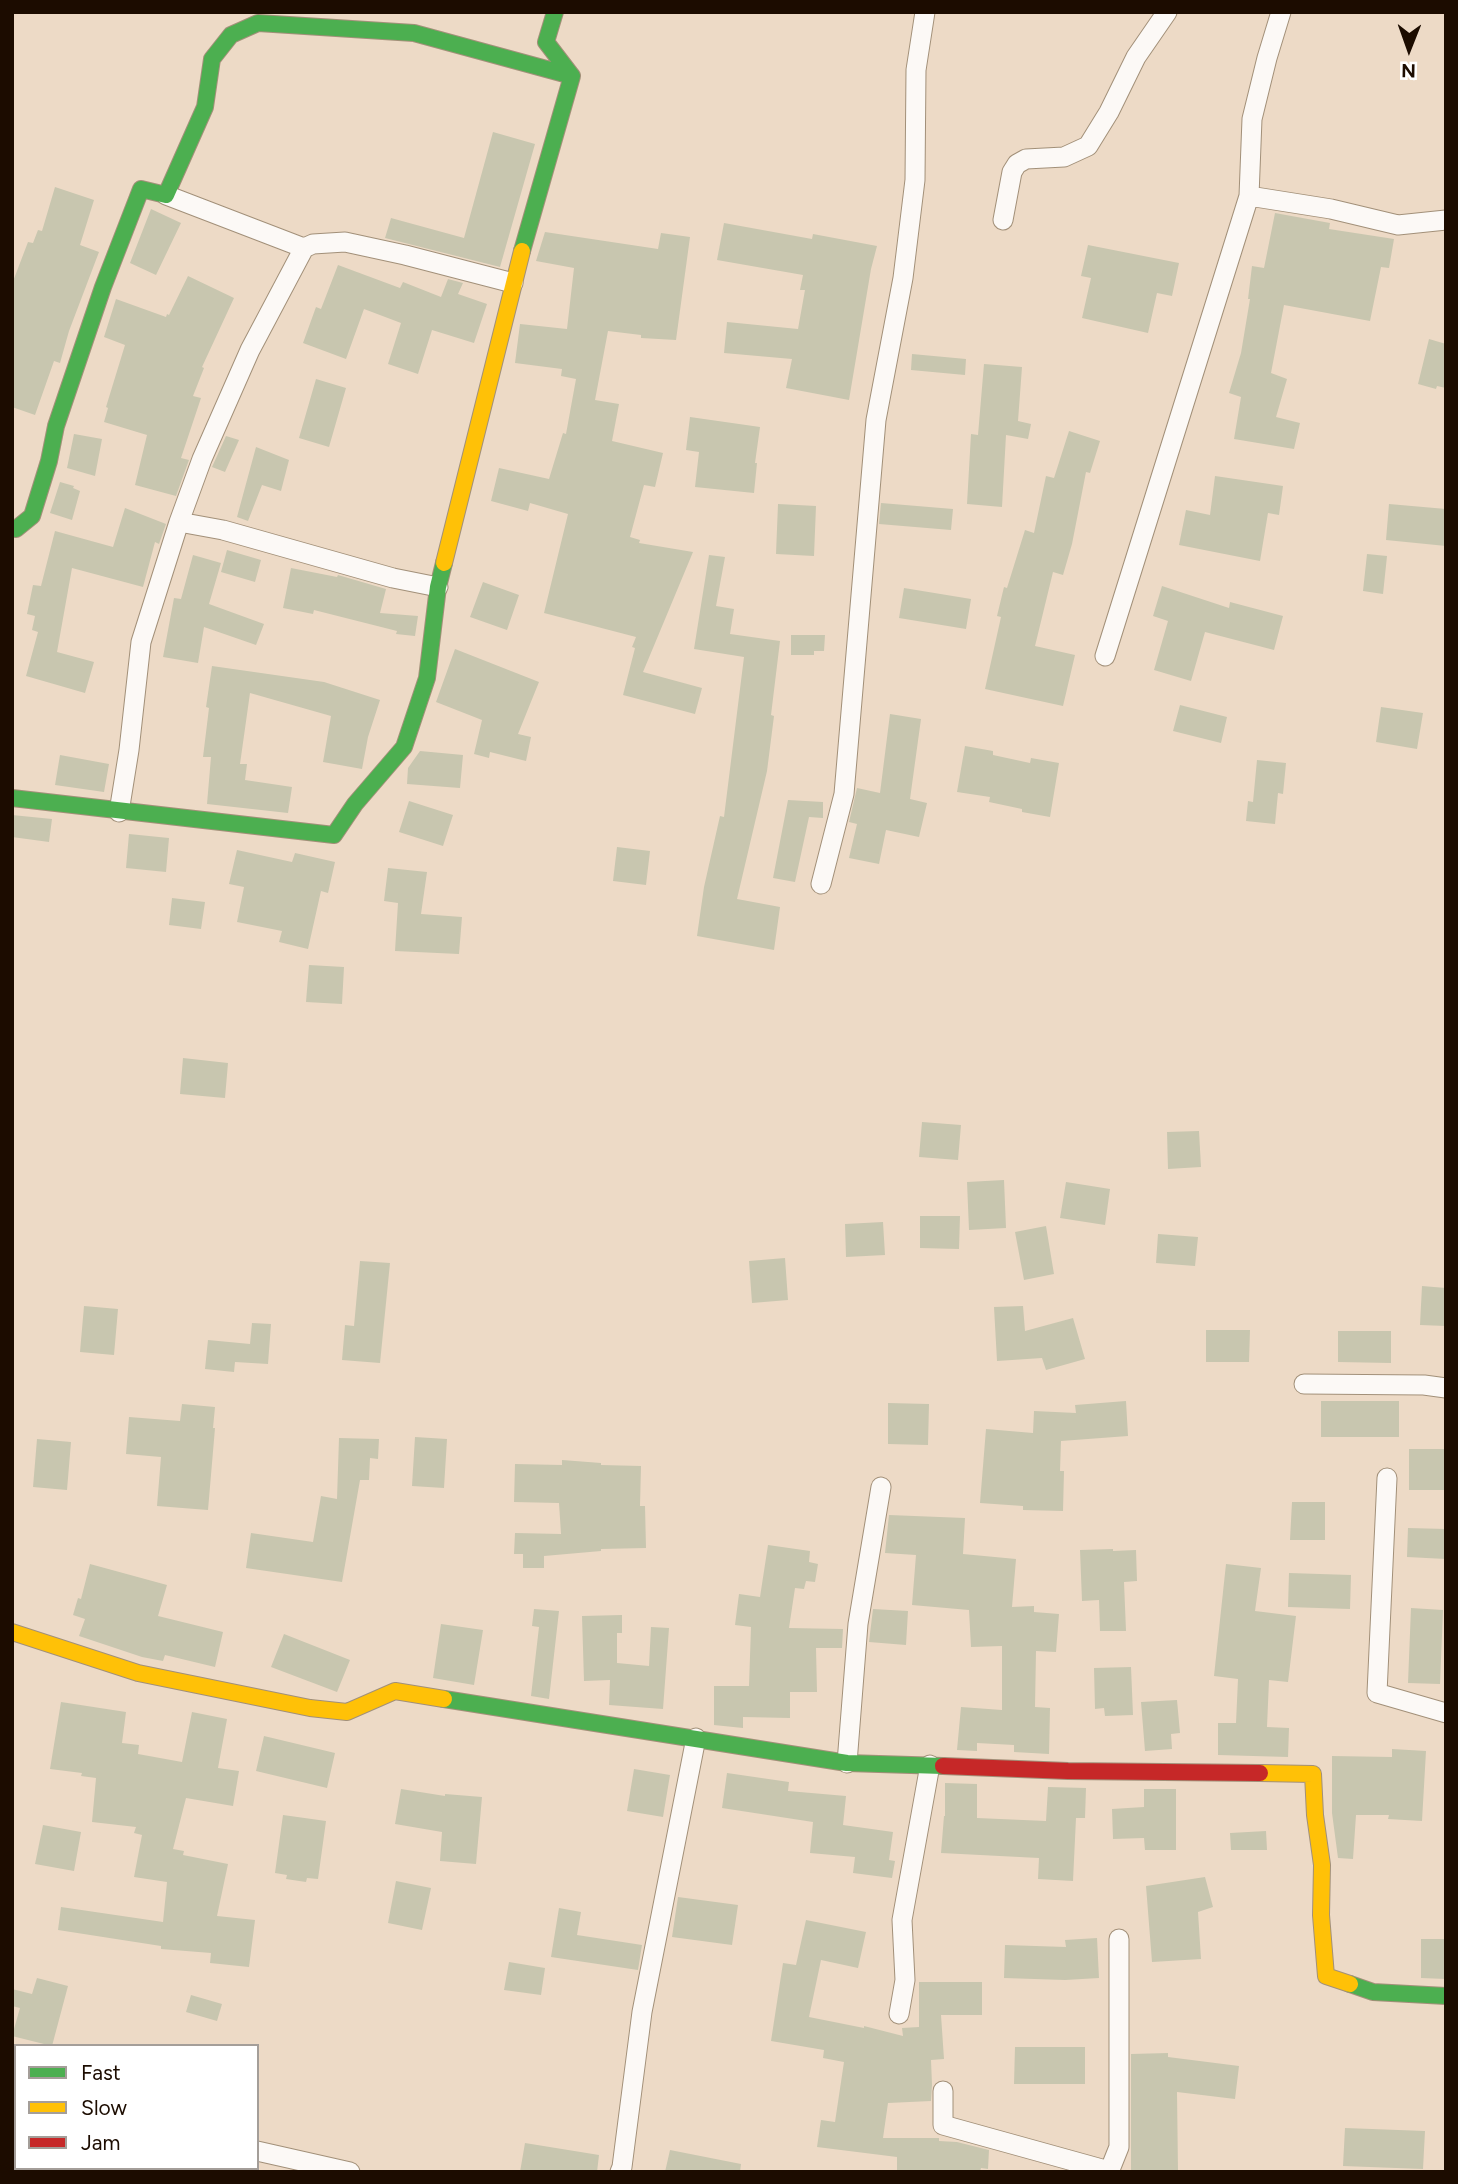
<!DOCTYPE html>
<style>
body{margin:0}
#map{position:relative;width:1458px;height:2184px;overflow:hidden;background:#eddac6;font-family:Figtree,sans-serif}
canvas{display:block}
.frame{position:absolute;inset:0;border:14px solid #1c0c00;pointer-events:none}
.legend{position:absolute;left:14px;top:2044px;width:245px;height:126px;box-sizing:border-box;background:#fff;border:2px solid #a49e99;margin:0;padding:9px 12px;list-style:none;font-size:21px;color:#1c0c00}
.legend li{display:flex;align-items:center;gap:14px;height:35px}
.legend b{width:35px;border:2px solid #a49e99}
.north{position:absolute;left:1374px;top:14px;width:70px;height:70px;-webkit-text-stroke:5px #fff;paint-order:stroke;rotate:181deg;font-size:19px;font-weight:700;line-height:28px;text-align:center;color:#1c0c00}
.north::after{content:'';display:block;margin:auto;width:24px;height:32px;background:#1c0c00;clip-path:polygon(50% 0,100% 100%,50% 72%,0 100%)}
</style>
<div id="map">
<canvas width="1458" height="2184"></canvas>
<div class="frame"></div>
<ul class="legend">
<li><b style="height:9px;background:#4caf50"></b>Fast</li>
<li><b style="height:9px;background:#ffc107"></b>Slow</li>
<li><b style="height:9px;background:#c62828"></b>Jam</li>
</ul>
<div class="north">N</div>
</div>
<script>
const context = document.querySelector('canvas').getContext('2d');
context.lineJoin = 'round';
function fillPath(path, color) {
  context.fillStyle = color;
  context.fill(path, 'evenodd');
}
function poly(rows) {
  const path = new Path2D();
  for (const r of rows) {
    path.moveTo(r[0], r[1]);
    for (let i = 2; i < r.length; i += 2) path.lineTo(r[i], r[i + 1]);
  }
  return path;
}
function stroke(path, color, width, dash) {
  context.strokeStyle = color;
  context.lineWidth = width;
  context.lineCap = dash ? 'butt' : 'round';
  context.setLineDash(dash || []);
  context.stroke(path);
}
fillPath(poly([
 [493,132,535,144,500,267,385,238,391,218,464,238],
 [55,187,94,200,80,245,99,252,69,331,60,363,54,361,35,415,12,407,12,284,28,242,33,243,38,230,42,231],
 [151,209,181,223,156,275,130,263],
 [1275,213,1330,223,1329,229,1394,239,1389,268,1381,267,1370,321,1284,305,1271,373,1287,379,1276,417,1300,423,1294,449,1234,439,1241,397,1229,393,1241,353,1250,299,1248,299,1252,266,1264,268],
 [724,223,812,239,813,234,877,246,871,269,849,400,786,388,792,359,724,353,727,322,798,329,805,290,800,290,803,275,717,260],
 [545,232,658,249,661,233,690,237,676,340,641,338,641,335,608,331,595,400,619,404,612,441,663,453,655,487,644,485,630,537,640,540,639,543,693,552,643,672,702,688,695,714,623,695,635,648,632,647,636,637,544,613,568,514,530,503,528,511,491,501,499,468,549,479,563,433,566,434,576,379,561,376,562,369,515,363,520,324,567,329,574,268,536,261],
 [1088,245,1179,263,1172,296,1157,293,1148,333,1082,318,1091,278,1081,276],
 [338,265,400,288,403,282,441,297,448,279,463,283,458,294,487,304,474,343,432,330,418,374,388,364,401,323,364,309,346,359,303,343,316,307,321,309],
 [188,276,234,298,202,367,204,368,193,396,201,398,181,458,189,460,176,496,135,485,147,435,104,422,108,408,106,407,125,345,104,337,116,299,166,317,167,314,169,315],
 [1429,339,1446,344,1446,388,1437,386,1436,389,1418,384],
 [912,354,966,359,965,375,911,370],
 [984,364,1022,367,1018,421,1031,424,1028,439,1006,435,1002,507,967,504,971,434,978,435],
 [316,379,346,388,329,447,299,438],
 [690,417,760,427,755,463,757,463,754,493,695,487,699,452,686,450],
 [1069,431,1100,441,1090,473,1086,472,1072,544,1063,575,1053,572,1035,646,1075,655,1063,706,985,689,1001,617,997,616,1004,587,1007,588,1025,530,1034,533,1046,476,1054,478],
 [74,434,102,439,95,476,67,468],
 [226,436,239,440,225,472,212,467],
 [256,447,289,460,281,491,262,485,248,521,237,517],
 [1215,476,1283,486,1279,515,1268,513,1260,561,1179,545,1186,510,1210,515],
 [60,482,74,486,73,488,80,491,72,520,50,513],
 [881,503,953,509,951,530,879,524],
 [778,504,816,506,814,556,776,554],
 [1389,504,1446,509,1446,546,1386,540],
 [125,508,166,524,159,544,155,542,143,587,72,568,57,652,94,662,85,693,26,676,38,632,32,630,35,616,27,614,33,585,41,586,55,531,113,547],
 [227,550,261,560,255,582,221,572],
 [1367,554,1387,556,1383,594,1363,591],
 [193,555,221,563,209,604,264,624,256,645,204,627,198,663,163,657,174,598,181,599],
 [709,555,725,557,716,606,734,609,730,634,780,641,771,715,774,716,767,771,737,899,780,907,774,950,697,936,704,887,720,816,724,817,744,657,694,649],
 [291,568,337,577,338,575,386,589,380,613,418,616,415,636,396,634,397,631,314,610,313,614,283,608],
 [483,582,519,595,507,630,470,617],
 [1162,586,1229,608,1230,602,1283,616,1274,650,1205,632,1191,681,1154,670,1168,621,1153,616],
 [904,588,971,599,966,629,899,618],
 [791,635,825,635,824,651,814,651,814,655,791,655],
 [455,649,539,682,518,734,531,737,526,761,490,752,489,758,474,754,482,720,436,702],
 [212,666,324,682,380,700,368,737,362,769,323,762,331,716,250,693,240,764,247,764,245,780,292,787,288,813,207,804,211,757,203,757,209,708,206,707],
 [1180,705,1227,717,1221,743,1173,731],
 [1381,707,1423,713,1417,749,1376,742],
 [890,714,921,719,910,799,927,803,919,837,886,830,879,864,849,858,857,824,849,822,857,788,880,793],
 [965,746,993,751,993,755,1030,763,1031,758,1059,763,1050,817,1022,812,1022,809,989,802,990,797,957,792],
 [420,751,463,755,460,788,407,784,408,768],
 [60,755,109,764,104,792,55,785],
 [1257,760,1286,763,1283,794,1278,793,1275,824,1246,821,1248,801,1253,802],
 [788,800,823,802,823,818,809,817,795,882,773,878],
 [409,801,453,815,443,846,399,832],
 [12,815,52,819,49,842,12,837],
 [129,834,169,838,166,872,126,868],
 [617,847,650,851,646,885,613,881],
 [237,850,292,862,295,853,335,862,328,893,321,891,308,949,279,942,282,931,237,922,244,887,229,884],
 [388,868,427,872,421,914,462,917,459,954,395,951,398,903,384,901],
 [172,898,205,902,201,929,169,925],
 [309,965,344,967,342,1004,306,1002],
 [183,1058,228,1063,225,1098,180,1094],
 [922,1122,961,1125,958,1160,919,1157],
 [1199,1131,1201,1167,1168,1169,1167,1132],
 [1004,1180,1006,1228,969,1230,967,1182],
 [1066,1182,1110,1189,1105,1225,1060,1218],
 [920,1216,960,1216,959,1249,920,1248],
 [883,1222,885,1255,846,1257,845,1224],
 [1046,1226,1054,1274,1024,1280,1015,1232],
 [1158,1234,1198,1237,1195,1266,1156,1263],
 [785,1258,788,1300,752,1303,749,1261],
 [360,1261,390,1263,380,1363,342,1360,345,1325,354,1326],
 [1422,1286,1446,1288,1446,1326,1420,1325],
 [84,1306,118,1309,114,1355,80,1352],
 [1023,1306,1025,1331,1073,1318,1085,1359,1046,1370,1042,1358,997,1361,994,1307],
 [252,1323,271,1324,268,1364,235,1362,234,1372,205,1369,208,1340,250,1344],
 [1206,1330,1250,1330,1249,1362,1206,1362],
 [1338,1331,1391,1331,1391,1363,1338,1362],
 [1126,1401,1128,1436,1061,1441,1060,1471,1064,1471,1063,1511,1023,1510,1023,1506,980,1503,986,1429,1033,1433,1034,1411,1076,1413,1075,1405],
 [1321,1401,1399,1401,1399,1437,1321,1437],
 [888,1403,929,1404,928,1445,888,1444],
 [182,1404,215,1407,213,1428,215,1428,208,1510,157,1506,161,1457,126,1454,129,1417,180,1421],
 [415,1437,447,1439,444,1488,412,1486],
 [339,1438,379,1439,378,1459,370,1458,369,1480,360,1480,342,1582,246,1568,251,1533,313,1542,321,1496,337,1499],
 [37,1439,71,1442,67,1490,33,1487],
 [1409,1449,1446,1449,1446,1490,1409,1490],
 [562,1460,601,1463,601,1465,641,1466,640,1506,645,1506,646,1548,601,1549,601,1551,544,1556,544,1568,523,1568,523,1554,514,1554,515,1533,561,1534,559,1503,514,1502,515,1464,562,1465],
 [1292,1502,1325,1502,1325,1540,1290,1540],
 [889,1515,965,1518,963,1554,1016,1559,1012,1607,1034,1606,1034,1612,1059,1614,1056,1652,1036,1651,1035,1707,1050,1708,1049,1754,1014,1752,1014,1745,977,1743,977,1751,957,1750,961,1707,1002,1710,1002,1646,971,1647,969,1610,912,1605,916,1555,885,1553],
 [1408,1528,1446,1529,1446,1559,1407,1557],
 [768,1545,810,1551,809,1562,818,1564,815,1582,806,1581,804,1589,795,1588,789,1628,843,1629,842,1648,816,1648,817,1692,790,1692,790,1718,743,1717,743,1728,714,1725,714,1686,749,1686,751,1627,735,1625,739,1594,760,1597],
 [1113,1549,1113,1551,1136,1550,1137,1581,1124,1582,1126,1631,1100,1631,1099,1600,1082,1601,1080,1550],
 [90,1564,167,1585,158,1616,223,1632,215,1667,165,1655,163,1661,142,1657,79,1636,85,1619,73,1615,78,1598,81,1599],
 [1226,1564,1261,1568,1255,1611,1296,1616,1288,1682,1269,1680,1267,1727,1289,1728,1288,1757,1218,1755,1218,1723,1236,1723,1238,1679,1214,1676],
 [1289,1573,1351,1575,1350,1609,1288,1607],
 [1411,1608,1443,1610,1440,1684,1408,1683],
 [534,1609,559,1611,549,1699,531,1696,539,1627,532,1626],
 [873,1609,908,1611,906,1645,869,1642],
 [622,1615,622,1633,617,1633,617,1663,649,1666,651,1627,669,1628,663,1709,609,1705,610,1680,584,1681,582,1616],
 [441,1624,483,1630,474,1685,433,1678],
 [284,1634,350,1660,337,1692,271,1667],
 [1131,1667,1133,1715,1105,1716,1104,1708,1095,1709,1094,1668],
 [1177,1700,1180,1733,1171,1734,1172,1749,1145,1751,1141,1702],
 [61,1702,126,1712,122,1743,139,1745,138,1754,182,1762,192,1712,227,1719,218,1768,239,1771,233,1806,186,1798,173,1849,184,1851,183,1855,228,1864,217,1916,255,1920,249,1967,210,1963,211,1953,161,1949,161,1946,58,1930,61,1907,163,1922,167,1882,134,1877,142,1835,134,1833,136,1827,92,1822,96,1778,81,1776,82,1773,50,1769],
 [264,1736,335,1753,327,1788,256,1771],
 [1392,1749,1426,1751,1422,1821,1388,1819,1389,1815,1356,1815,1353,1859,1338,1858,1332,1813,1332,1756,1392,1757],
 [634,1769,670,1775,663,1817,627,1811],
 [727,1773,789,1782,788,1791,846,1796,843,1825,893,1832,889,1860,895,1861,892,1878,853,1873,855,1857,810,1853,813,1822,722,1808],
 [945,1783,977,1784,977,1818,1046,1821,1048,1787,1086,1788,1085,1818,1076,1818,1073,1881,1038,1879,1039,1858,941,1853,944,1816,945,1816],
 [401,1789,445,1796,445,1794,482,1797,476,1864,440,1861,442,1832,395,1824],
 [1144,1789,1176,1789,1176,1850,1145,1850,1144,1838,1113,1839,1112,1809,1144,1807],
 [283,1815,326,1821,318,1879,307,1878,306,1882,286,1879,287,1875,275,1873],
 [43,1825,81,1832,74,1871,35,1864],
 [1266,1831,1267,1850,1231,1850,1230,1833],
 [1205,1877,1213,1907,1198,1912,1201,1959,1152,1962,1146,1886],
 [396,1881,431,1888,422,1930,388,1923],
 [678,1897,738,1905,732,1945,672,1937],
 [559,1908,581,1912,577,1935,642,1945,638,1970,551,1957],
 [806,1920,866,1932,858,1968,821,1960,809,2017,864,2028,864,2026,903,2036,902,2028,919,2027,919,1982,982,1982,982,2015,941,2015,944,2059,931,2060,932,2085,931,2101,888,2103,883,2138,939,2138,939,2141,957,2142,989,2150,988,2169,981,2168,980,2172,897,2172,897,2157,817,2147,821,2120,835,2122,844,2062,823,2058,824,2050,771,2041,783,1963,796,1965],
 [1097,1938,1099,1978,1065,1980,1004,1978,1005,1945,1066,1947,1065,1940],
 [1421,1939,1446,1939,1446,1979,1421,1978],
 [509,1962,545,1968,541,1995,504,1990],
 [37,1978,68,1986,52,2046,12,2036,20,2008,12,2006,12,1989,32,1994],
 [191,1995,222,2004,217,2021,186,2012],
 [1015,2047,1085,2047,1085,2084,1014,2084],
 [1168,2053,1168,2057,1239,2066,1235,2099,1177,2092,1178,2172,1131,2172,1131,2054],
 [1345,2128,1425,2131,1423,2169,1343,2166],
 [525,2143,599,2155,597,2172,520,2172],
 [670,2150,741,2164,740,2172,665,2172]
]), '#c8c6af');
const street = poly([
 [166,195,304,248],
 [1249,196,1331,209,1398,225,1446,220],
 [1003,220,1012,172,1017,164,1026,159,1064,157,1088,146,1109,112,1136,57,1167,12],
 [179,522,223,530,393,578,438,587],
 [1105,656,1249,196,1252,119,1267,58,1281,12],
 [119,812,129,750,141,642,179,522,202,459,250,350,304,248,313,244,345,242,405,255,513,283],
 [821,884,844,794,876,420,903,278,915,180,916,70,925,12],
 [1304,1384,1424,1385,1446,1388],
 [1387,1478,1377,1693,1446,1713],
 [847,1763,858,1624,881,1487],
 [899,2014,905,1980,902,1920,930,1765],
 [943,2091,943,2125,1109,2171],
 [12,2097,16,2098],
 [257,2151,350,2172],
 [217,2168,218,2172],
 [620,2172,622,2167,642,2012,696,1738],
 [1109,2172,1119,2147,1119,1939]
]);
const fast = poly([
 [522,251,572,76,546,42,555,12],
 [12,528,16,529,32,516,49,461,56,426,103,287,141,189,166,195,205,107,212,59,231,35,258,23,414,33,572,76],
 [12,798,334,835,355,804,404,747,427,678,438,587,444,563],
 [444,1699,847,1763,943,1766],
 [1350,1984,1373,1992,1446,1996]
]);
const slow = poly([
 [444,563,522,251],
 [12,1632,138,1673,310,1708,347,1712,395,1691,444,1699],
 [1260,1773,1313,1774,1315,1815,1322,1865,1321,1915,1326,1976,1350,1984]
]);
const jam = poly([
 [943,1766,1068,1771,1260,1773]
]);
stroke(street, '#a29079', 21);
stroke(fast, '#a29079', 18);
stroke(slow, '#a29079', 18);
stroke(jam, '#a29079', 18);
stroke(street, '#fcf9f6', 19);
stroke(fast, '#4caf50', 16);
stroke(slow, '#ffc107', 16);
stroke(jam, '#c62828', 16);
</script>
